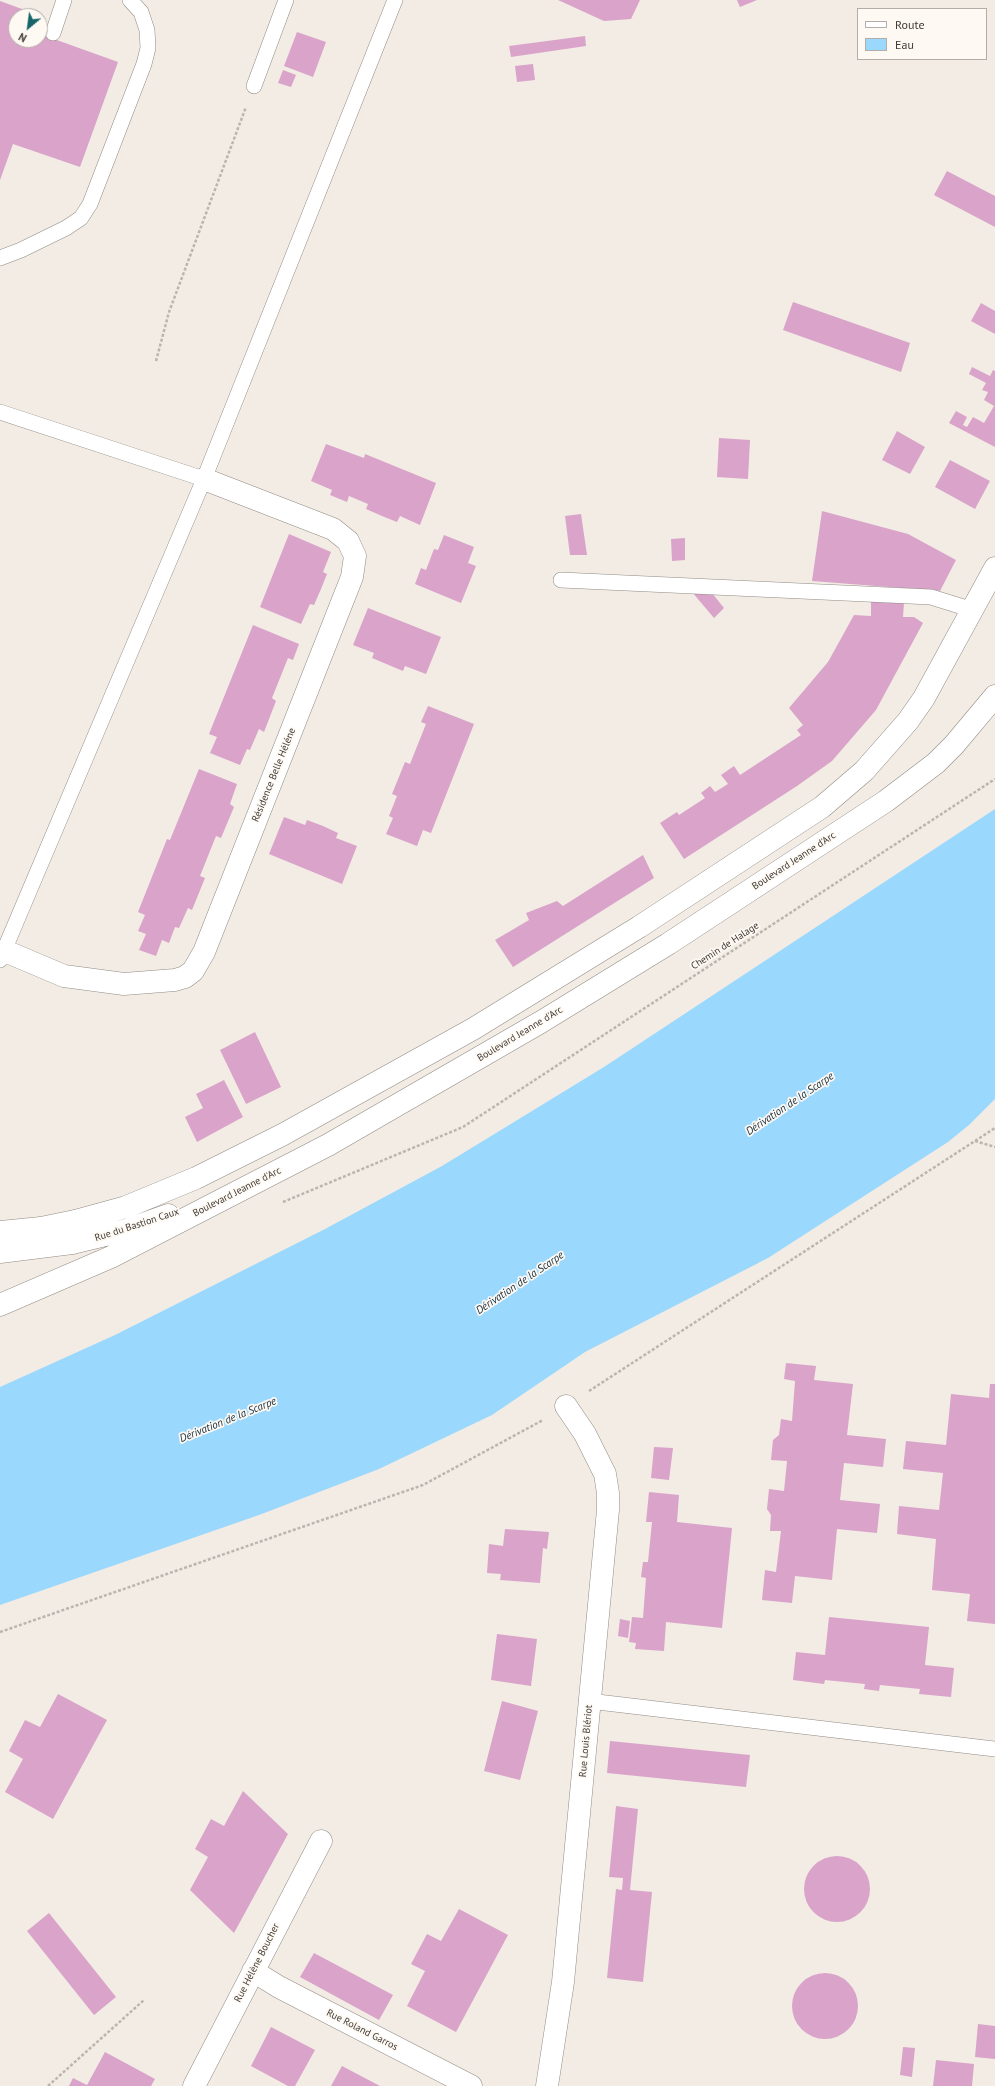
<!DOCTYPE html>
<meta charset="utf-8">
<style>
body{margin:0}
#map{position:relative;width:995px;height:2086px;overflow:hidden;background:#f2ece4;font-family:"PT Sans",sans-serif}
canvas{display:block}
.legend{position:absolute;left:857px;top:8px;width:130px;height:52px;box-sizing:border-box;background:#fff9f3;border:1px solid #b2ada8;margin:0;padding:5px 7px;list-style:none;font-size:12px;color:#3e3b38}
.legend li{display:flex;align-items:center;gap:8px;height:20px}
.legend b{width:20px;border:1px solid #b2ada8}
.north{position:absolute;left:8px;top:8px;width:40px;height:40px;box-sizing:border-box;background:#fff9f3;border:1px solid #b2ada8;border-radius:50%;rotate:209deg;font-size:11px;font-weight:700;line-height:16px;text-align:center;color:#3e3b38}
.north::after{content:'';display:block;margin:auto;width:14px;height:18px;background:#156467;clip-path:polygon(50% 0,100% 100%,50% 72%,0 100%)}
</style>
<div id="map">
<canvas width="995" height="2086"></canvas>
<ul class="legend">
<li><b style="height:5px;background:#fff"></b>Route</li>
<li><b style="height:11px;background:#9ad8fe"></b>Eau</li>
</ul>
<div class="north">N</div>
</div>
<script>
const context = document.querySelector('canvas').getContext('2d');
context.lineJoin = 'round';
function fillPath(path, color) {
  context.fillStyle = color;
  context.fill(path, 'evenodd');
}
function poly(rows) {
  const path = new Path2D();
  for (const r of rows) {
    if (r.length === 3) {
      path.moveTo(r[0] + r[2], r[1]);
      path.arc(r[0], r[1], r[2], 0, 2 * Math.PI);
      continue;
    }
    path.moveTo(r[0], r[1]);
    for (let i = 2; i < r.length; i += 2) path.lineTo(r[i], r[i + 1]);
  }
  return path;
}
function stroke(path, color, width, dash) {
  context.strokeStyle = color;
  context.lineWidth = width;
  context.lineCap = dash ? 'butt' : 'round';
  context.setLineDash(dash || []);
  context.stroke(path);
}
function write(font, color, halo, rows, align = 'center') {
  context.font = font + ' "PT Sans",sans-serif';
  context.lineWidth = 3.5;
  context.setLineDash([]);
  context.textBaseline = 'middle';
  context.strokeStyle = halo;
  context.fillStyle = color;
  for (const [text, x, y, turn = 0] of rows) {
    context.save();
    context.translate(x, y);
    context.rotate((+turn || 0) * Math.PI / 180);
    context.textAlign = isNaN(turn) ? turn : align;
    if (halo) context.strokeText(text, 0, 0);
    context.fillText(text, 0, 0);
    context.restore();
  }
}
fillPath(poly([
 [995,809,995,1099,969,1125,948,1142,768,1258,585,1352,492,1415,379,1469,259,1515,0,1605,0,1387,115,1335,325,1229,442,1166,604,1067]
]), '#9ad8fe');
fillPath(poly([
 [558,0,640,0,631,19,604,21],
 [737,0,757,0,740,7],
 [0,1,33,13,32,16,16,16,16,40,40,40,40,34,118,62,80,167,13,144,0,180],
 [297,32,326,42,313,77,284,66],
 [585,36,586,46,511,57,509,46],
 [533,64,535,80,517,82,515,66],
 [283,70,296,75,291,87,278,83],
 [947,171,995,196,995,227,934,195],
 [793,302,910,343,901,372,783,330],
 [981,303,995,311,995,334,971,321],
 [972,367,990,376,993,370,995,371,995,447,949,423,956,411,967,417,963,425,967,427,973,417,984,423,994,406,984,400,988,392,982,390,986,383,969,374],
 [897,431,925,447,910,474,882,460],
 [719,438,750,440,748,479,717,477],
 [326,444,364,458,365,454,436,483,420,525,400,516,397,522,382,516,366,509,368,504,349,496,347,502,330,495,332,490,311,481],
 [950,460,990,481,975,509,935,487],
 [822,511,908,534,956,560,940,591,812,581],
 [581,514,587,555,570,555,565,516],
 [289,534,331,552,323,572,327,574,321,589,314,605,310,604,301,624,260,607],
 [444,535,474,547,468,563,476,566,461,603,415,584,421,568,426,570,434,549,438,550],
 [685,538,685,560,672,561,671,539],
 [692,592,712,593,724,608,714,618],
 [871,601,904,603,903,617,914,617,923,623,876,710,832,761,797,786,684,859,660,823,677,812,679,815,705,798,701,793,710,786,715,792,728,784,721,775,734,766,740,775,801,735,797,730,803,725,789,708,828,662,854,615,871,616],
 [368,608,441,637,426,674,405,666,403,671,372,658,374,653,353,645],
 [253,625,299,644,293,660,288,658,272,698,276,701,264,732,259,729,250,750,247,749,240,765,210,753,217,737,209,734],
 [428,706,474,724,431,833,423,830,417,846,386,834,393,818,389,816,397,796,392,794,405,762,410,764,426,724,421,722],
 [199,769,237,784,230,804,234,807,221,838,216,836,200,876,205,878,192,910,188,908,179,928,175,927,169,943,162,940,156,956,139,950,146,934,138,931,145,915,138,912,167,839,170,840],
 [284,817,305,825,307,820,323,826,338,833,336,838,357,846,342,884,269,854],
 [643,855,654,878,513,967,495,940,529,920,526,913,557,901,563,906],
 [255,1032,281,1087,246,1104,220,1050],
 [224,1080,243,1117,197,1142,185,1117,203,1108,196,1094],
 [786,1363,816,1366,814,1380,853,1384,847,1435,886,1439,883,1467,844,1463,840,1500,880,1504,877,1533,837,1529,832,1580,795,1576,792,1603,762,1600,765,1570,776,1572,781,1531,770,1531,771,1515,767,1509,769,1489,784,1491,787,1461,771,1460,773,1440,779,1435,781,1419,792,1421,795,1381,784,1379],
 [990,1384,995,1384,995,1624,967,1621,970,1594,932,1590,936,1539,897,1534,899,1506,939,1510,943,1473,903,1469,906,1441,946,1445,951,1394,989,1398],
 [654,1447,673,1448,669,1480,651,1478],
 [649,1492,679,1495,677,1522,732,1528,722,1628,666,1622,664,1651,635,1649,636,1643,629,1642,632,1617,643,1618,646,1578,641,1577,643,1562,648,1562,652,1522,646,1522],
 [505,1529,549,1532,547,1549,543,1548,540,1583,500,1580,501,1574,487,1573,489,1544,503,1546],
 [829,1617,929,1627,925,1665,954,1668,951,1697,919,1694,920,1689,880,1685,879,1691,864,1689,865,1684,825,1680,824,1684,793,1680,796,1652,825,1655],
 [620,1619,630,1621,628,1638,618,1636],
 [497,1634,537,1639,531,1686,491,1680],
 [58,1694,107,1720,53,1819,5,1792,23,1759,9,1751,25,1720,40,1727],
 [502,1701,538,1711,520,1780,484,1771],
 [610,1741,750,1755,746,1787,607,1773],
 [243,1791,288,1834,234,1933,190,1890,208,1857,195,1849,211,1819,224,1826],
 [616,1806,638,1809,630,1890,652,1892,643,1982,607,1978,616,1889,622,1890,623,1878,609,1877],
 [837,1889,33],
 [459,1909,508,1935,456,2032,407,2006,425,1971,411,1964,427,1934,441,1941],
 [49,1913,116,1997,94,2015,27,1931],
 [314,1953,393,1995,379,2020,300,1977],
 [825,2006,33],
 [978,2024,995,2026,995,2059,975,2057],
 [271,2027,315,2050,295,2086,288,2086,251,2066],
 [903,2047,915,2048,912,2077,900,2075],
 [105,2052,155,2079,151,2086,69,2086,73,2078,87,2085],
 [936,2060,974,2064,972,2086,933,2086],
 [342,2066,380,2086,331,2086]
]), '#d9a3ca');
const service = poly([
 [53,33,64,0],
 [254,86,286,0],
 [0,258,21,250,66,228,81,218,90,204,144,64,148,48,147,30,141,12,130,0],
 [0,412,204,479],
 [561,580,931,597,973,610],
 [0,960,204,479,395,0],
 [589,1701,995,1749]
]);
const minor = poly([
 [5,951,64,976,124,984,175,980,185,977,193,971,204,952,352,577,355,556,348,541,333,529,204,479],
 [253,1971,279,1987,471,2086],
 [194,2086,321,1841],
 [547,2086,563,1982,608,1510,608,1493,605,1474,585,1434,566,1406]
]);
const secondary = poly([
 [0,1232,41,1228,75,1221,126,1207,196,1178,282,1135,473,1029,639,927,822,807,864,771,908,721,924,698,995,568],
 [0,1252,72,1243,126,1230,168,1215],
 [0,1305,111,1257,328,1145,541,1022,668,944,886,801,936,763,954,745,995,696]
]);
stroke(service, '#918b84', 16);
stroke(minor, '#918b84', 23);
stroke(secondary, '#918b84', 23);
stroke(poly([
 [156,361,169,312,246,107],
 [975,1141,995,1147],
 [283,1202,463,1127,995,779],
 [589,1391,995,1128],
 [0,1632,423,1485,543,1420],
 [48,2086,144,2000]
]), '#bab5ae', 2.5, [3, 2]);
stroke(service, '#fff', 15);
stroke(minor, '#fff', 22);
stroke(secondary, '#fff', 22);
write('10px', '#3e3b38', '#fff9f3', [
 ["Résidence Belle Héléne",274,775,-68],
 ["Boulevard Jeanne d'Arc",794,861,-33],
 ["Chemin de Halage",725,946,-33],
 ["Boulevard Jeanne d'Arc",520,1034,-31],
 ["Boulevard Jeanne d'Arc",237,1192,-27],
 ["Rue du Bastion Caux",137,1225,-18],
 ["Rue Louis Blériot",586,1741,-85],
 ["Rue Hélène Boucher",257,1963,-63],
 ["Rue Roland Garros",362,2030,27]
]);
write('italic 11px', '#153141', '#fff9f3', [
 ["Dérivation de la Scarpe",790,1104,-34],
 ["Dérivation de la Scarpe",520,1283,-34],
 ["Dérivation de la Scarpe",228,1420,-22]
]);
</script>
